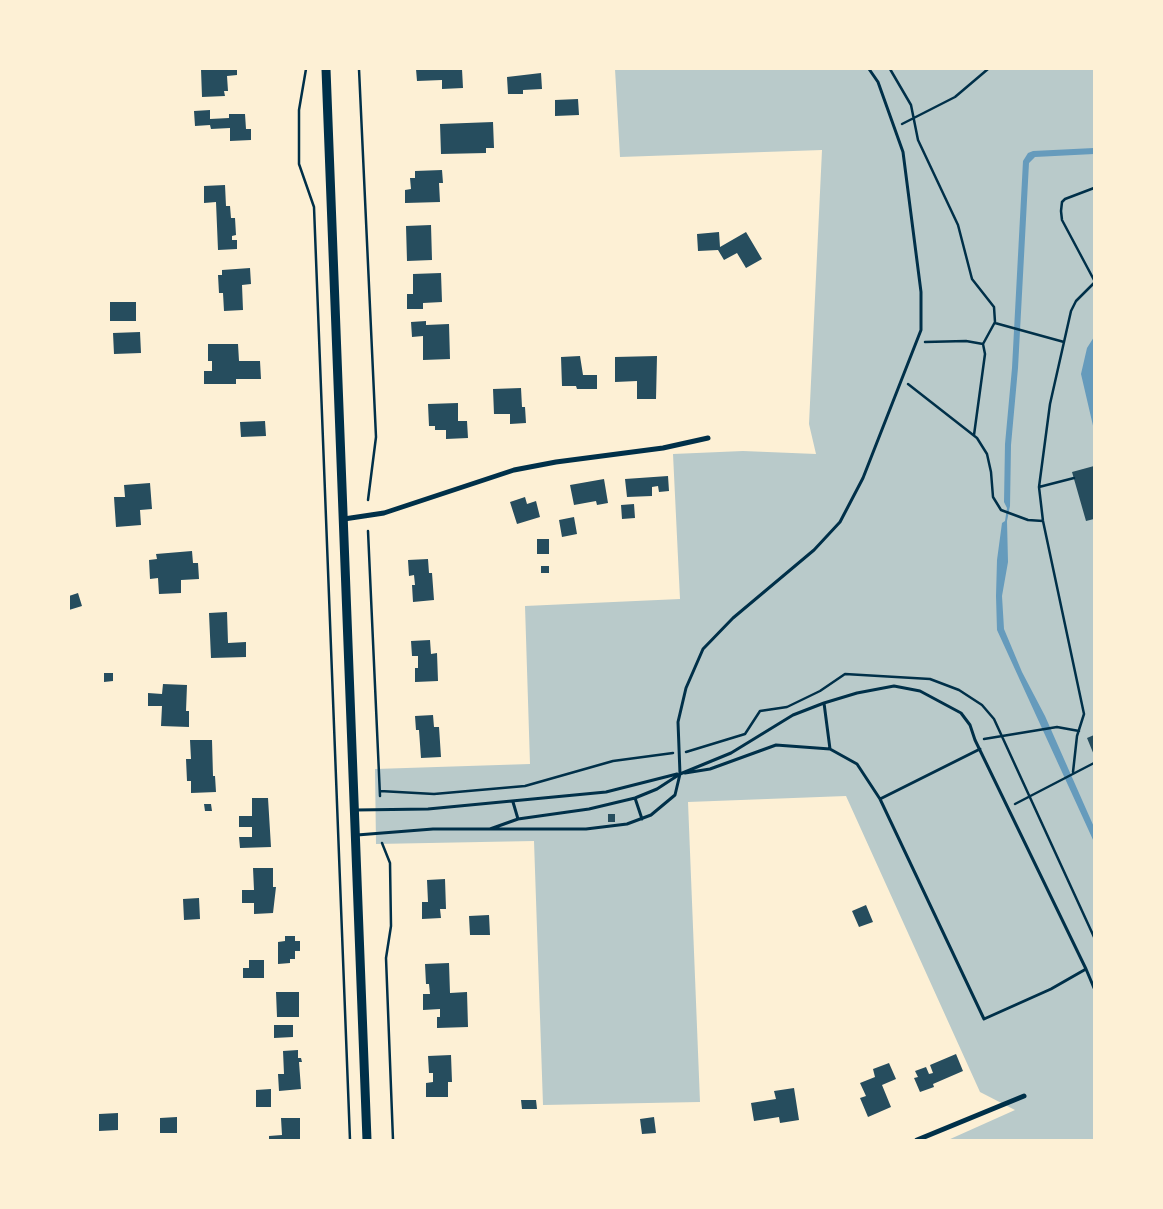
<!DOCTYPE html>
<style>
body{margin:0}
#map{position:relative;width:1163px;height:1209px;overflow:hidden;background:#fdf0d5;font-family:Overpass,sans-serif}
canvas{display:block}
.frame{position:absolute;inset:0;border:70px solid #fdf0d5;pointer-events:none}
</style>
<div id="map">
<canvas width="1163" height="1209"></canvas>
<div class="frame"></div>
</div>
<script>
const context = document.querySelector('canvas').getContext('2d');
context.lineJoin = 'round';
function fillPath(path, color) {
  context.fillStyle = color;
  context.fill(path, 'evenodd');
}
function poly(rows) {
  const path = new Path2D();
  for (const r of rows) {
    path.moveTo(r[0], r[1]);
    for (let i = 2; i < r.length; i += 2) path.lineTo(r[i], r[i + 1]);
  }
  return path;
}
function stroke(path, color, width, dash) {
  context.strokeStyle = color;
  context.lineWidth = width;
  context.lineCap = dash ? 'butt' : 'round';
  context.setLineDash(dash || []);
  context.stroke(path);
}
fillPath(poly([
 [615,69,1094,69,1094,1140,948,1140,1015,1110,980,1092,846,796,688,802,700,1102,543,1105,534,841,376,844,375,769,530,764,525,606,680,599,673,454,743,451,816,454,809,424,822,150,620,157]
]), '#b9caca');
fillPath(poly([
 [1094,148,1094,154,1035,157,1029,163,1018,368,1011,445,1010,506,1007,521,1008,562,1002,596,1004,629,1022,672,1045,716,1094,827,1094,842,997,630,996,596,997,560,1002,523,1005,521,1007,508,1004,502,1005,444,1012,368,1023,161,1028,153,1033,151],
 [1094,337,1094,430,1081,374,1087,348]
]), '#669bbc');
fillPath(poly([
 [201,69,237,69,237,75,227,76,228,91,224,91,225,96,202,97],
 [416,69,462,69,463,88,442,89,442,80,417,81],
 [541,73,542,89,523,90,523,94,508,94,507,77],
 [578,99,579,115,555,116,555,100],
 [210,110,210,119,229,118,229,114,245,114,246,129,251,129,251,140,230,141,230,128,211,129,210,125,195,126,194,111],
 [493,122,494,148,486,148,486,153,441,154,440,124],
 [442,170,443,183,439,183,440,202,405,203,405,190,411,189,410,178,415,178,415,171],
 [225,185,226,206,230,206,231,218,235,218,236,235,232,236,232,240,237,240,237,249,218,250,216,202,204,203,204,186],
 [431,225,432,260,407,261,406,226],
 [719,232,720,247,746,232,762,259,746,268,737,253,724,260,718,250,698,251,697,234],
 [250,268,251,284,242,285,243,310,224,311,223,293,219,293,218,275,222,275,222,270],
 [441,273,442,302,423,303,423,309,407,309,407,294,413,294,413,274],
 [110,302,136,302,136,321,110,321],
 [426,321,426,325,449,324,450,359,423,360,423,336,412,337,411,322],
 [140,332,141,353,114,354,113,333],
 [208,344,238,344,239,361,260,361,261,379,236,379,236,384,204,384,204,371,212,371,212,361,208,361],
 [580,356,583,375,597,375,597,389,577,389,576,386,562,386,561,357],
 [657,356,656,399,637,399,637,381,615,382,615,357],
 [521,388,522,407,525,407,526,423,510,424,510,414,494,414,493,389],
 [458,403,458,421,467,421,468,438,446,439,446,430,435,430,435,426,429,426,428,404],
 [265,421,266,436,241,437,240,422],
 [1094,466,1094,519,1086,521,1072,472],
 [668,476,669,491,659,492,658,486,652,487,652,496,627,497,625,479],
 [604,479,608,503,597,505,596,501,574,505,570,485],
 [150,483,152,509,140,510,141,525,116,527,114,497,125,497,124,485],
 [525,497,527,504,536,501,540,517,517,524,510,502],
 [634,504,635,518,622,519,621,505],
 [574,517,577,534,562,537,559,520],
 [537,539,549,539,549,554,537,554],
 [192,551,193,563,198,563,199,579,181,580,181,593,159,594,158,578,150,579,149,560,157,559,156,554],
 [428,559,429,573,432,573,434,600,413,602,412,585,415,585,414,575,409,576,408,560],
 [541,566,549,566,549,573,541,573],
 [78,593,82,606,69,610,69,596],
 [227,612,228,643,246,642,246,657,211,658,209,613],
 [430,640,431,654,437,653,438,681,415,682,415,668,418,668,418,656,412,656,411,641],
 [104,673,113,673,113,681,104,682],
 [163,684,187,685,186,711,189,711,189,727,161,726,162,706,148,706,148,693,162,694],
 [433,715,434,727,439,727,441,757,421,758,419,730,416,730,415,716],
 [1094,735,1094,755,1087,738],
 [190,740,212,740,213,776,215,776,216,792,191,793,191,781,187,781,186,759,191,759],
 [252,798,268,798,271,847,240,848,239,837,252,837,252,827,239,827,239,816,252,816],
 [204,804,211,804,212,811,205,811],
 [608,814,615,814,615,822,608,822],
 [253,868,273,868,273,887,276,887,273,913,254,914,254,903,242,903,242,890,254,890],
 [445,879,446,909,440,909,441,918,422,919,422,902,428,902,427,880],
 [199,898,200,919,184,920,183,899],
 [866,905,873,922,859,927,852,911],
 [489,915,490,935,470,935,469,916],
 [285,936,295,936,295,941,300,941,300,951,295,951,295,959,290,959,290,963,278,964,278,942,285,941],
 [249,960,264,960,264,978,243,978,243,968,249,968],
 [449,963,450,993,467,992,468,1027,437,1028,437,1017,440,1017,440,1009,423,1010,423,994,430,994,429,984,426,984,425,964],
 [276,992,299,992,299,1017,277,1017],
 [274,1025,293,1025,293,1037,274,1038],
 [298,1050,298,1058,301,1058,302,1062,299,1062,301,1089,279,1091,278,1074,284,1074,283,1051],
 [956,1054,963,1071,933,1084,934,1087,920,1092,914,1078,918,1077,915,1071,926,1067,929,1074,933,1073,930,1065],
 [451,1055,452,1082,448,1082,448,1097,426,1097,426,1083,433,1082,433,1073,429,1073,428,1056],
 [889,1063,896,1079,882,1085,891,1107,868,1117,860,1098,866,1096,860,1083,875,1077,873,1069],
 [794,1088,799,1120,780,1123,779,1117,754,1121,751,1103,776,1099,774,1091],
 [271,1089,271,1107,256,1107,256,1090],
 [521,1100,536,1100,537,1109,522,1109],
 [118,1113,118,1130,99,1131,99,1114],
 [177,1117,177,1133,160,1133,160,1118],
 [654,1117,656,1133,642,1134,640,1119],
 [281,1118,300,1118,300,1140,269,1140,269,1136,282,1135]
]), '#264d5e');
stroke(poly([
 [306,69,299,110,299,164,314,207,350,1140],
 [359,69,376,437,368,500],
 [890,69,911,105,918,140,958,225,972,279,994,307,995,322,983,344,985,354,974,435],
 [902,124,955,97,988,69],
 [1094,188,1065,199,1062,202,1061,211,1062,220,1094,280],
 [995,323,1064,342],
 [925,342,966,341,983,344],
 [908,384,977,438,987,454,991,472,993,497,1001,510,1028,520,1043,521],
 [1039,487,1074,478],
 [368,531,380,796],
 [984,739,1057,727,1079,731],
 [686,752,745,734,760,711,787,707,820,691,845,674,930,679,959,690,982,705,994,719,1094,937],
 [1073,772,1077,736,1084,714,1043,521,1039,487,1050,404,1071,311,1076,301,1094,283],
 [380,791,434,794,525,786,613,761,673,753],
 [1015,804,1094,763],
 [382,843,390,863,391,926,386,958,393,1140]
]), '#003049', 2.5);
stroke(poly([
 [824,703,830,749],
 [685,773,710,769,776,745,830,749,857,764,880,799,980,749],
 [635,798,642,819],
 [513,802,518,819],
 [356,810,428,809,606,792,677,774],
 [490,829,518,819,589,809,635,798,657,789,680,774,731,753,793,715,824,703,857,693,894,686,920,691,961,713,970,725,975,740,1086,969,1051,989,984,1019,880,799],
 [357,835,433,829,586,829,627,824,651,815,675,795,680,774,678,722,686,688,703,649,733,618,814,550,840,522,863,478,921,330,921,292,903,152,878,82,869,69],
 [1086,969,1094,988]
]), '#003049', 3);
stroke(poly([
 [344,519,384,513,514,470,556,462,663,448,708,438],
 [917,1140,1024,1096]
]), '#003049', 5);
stroke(poly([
 [326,69,367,1140]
]), '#003049', 9);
</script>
